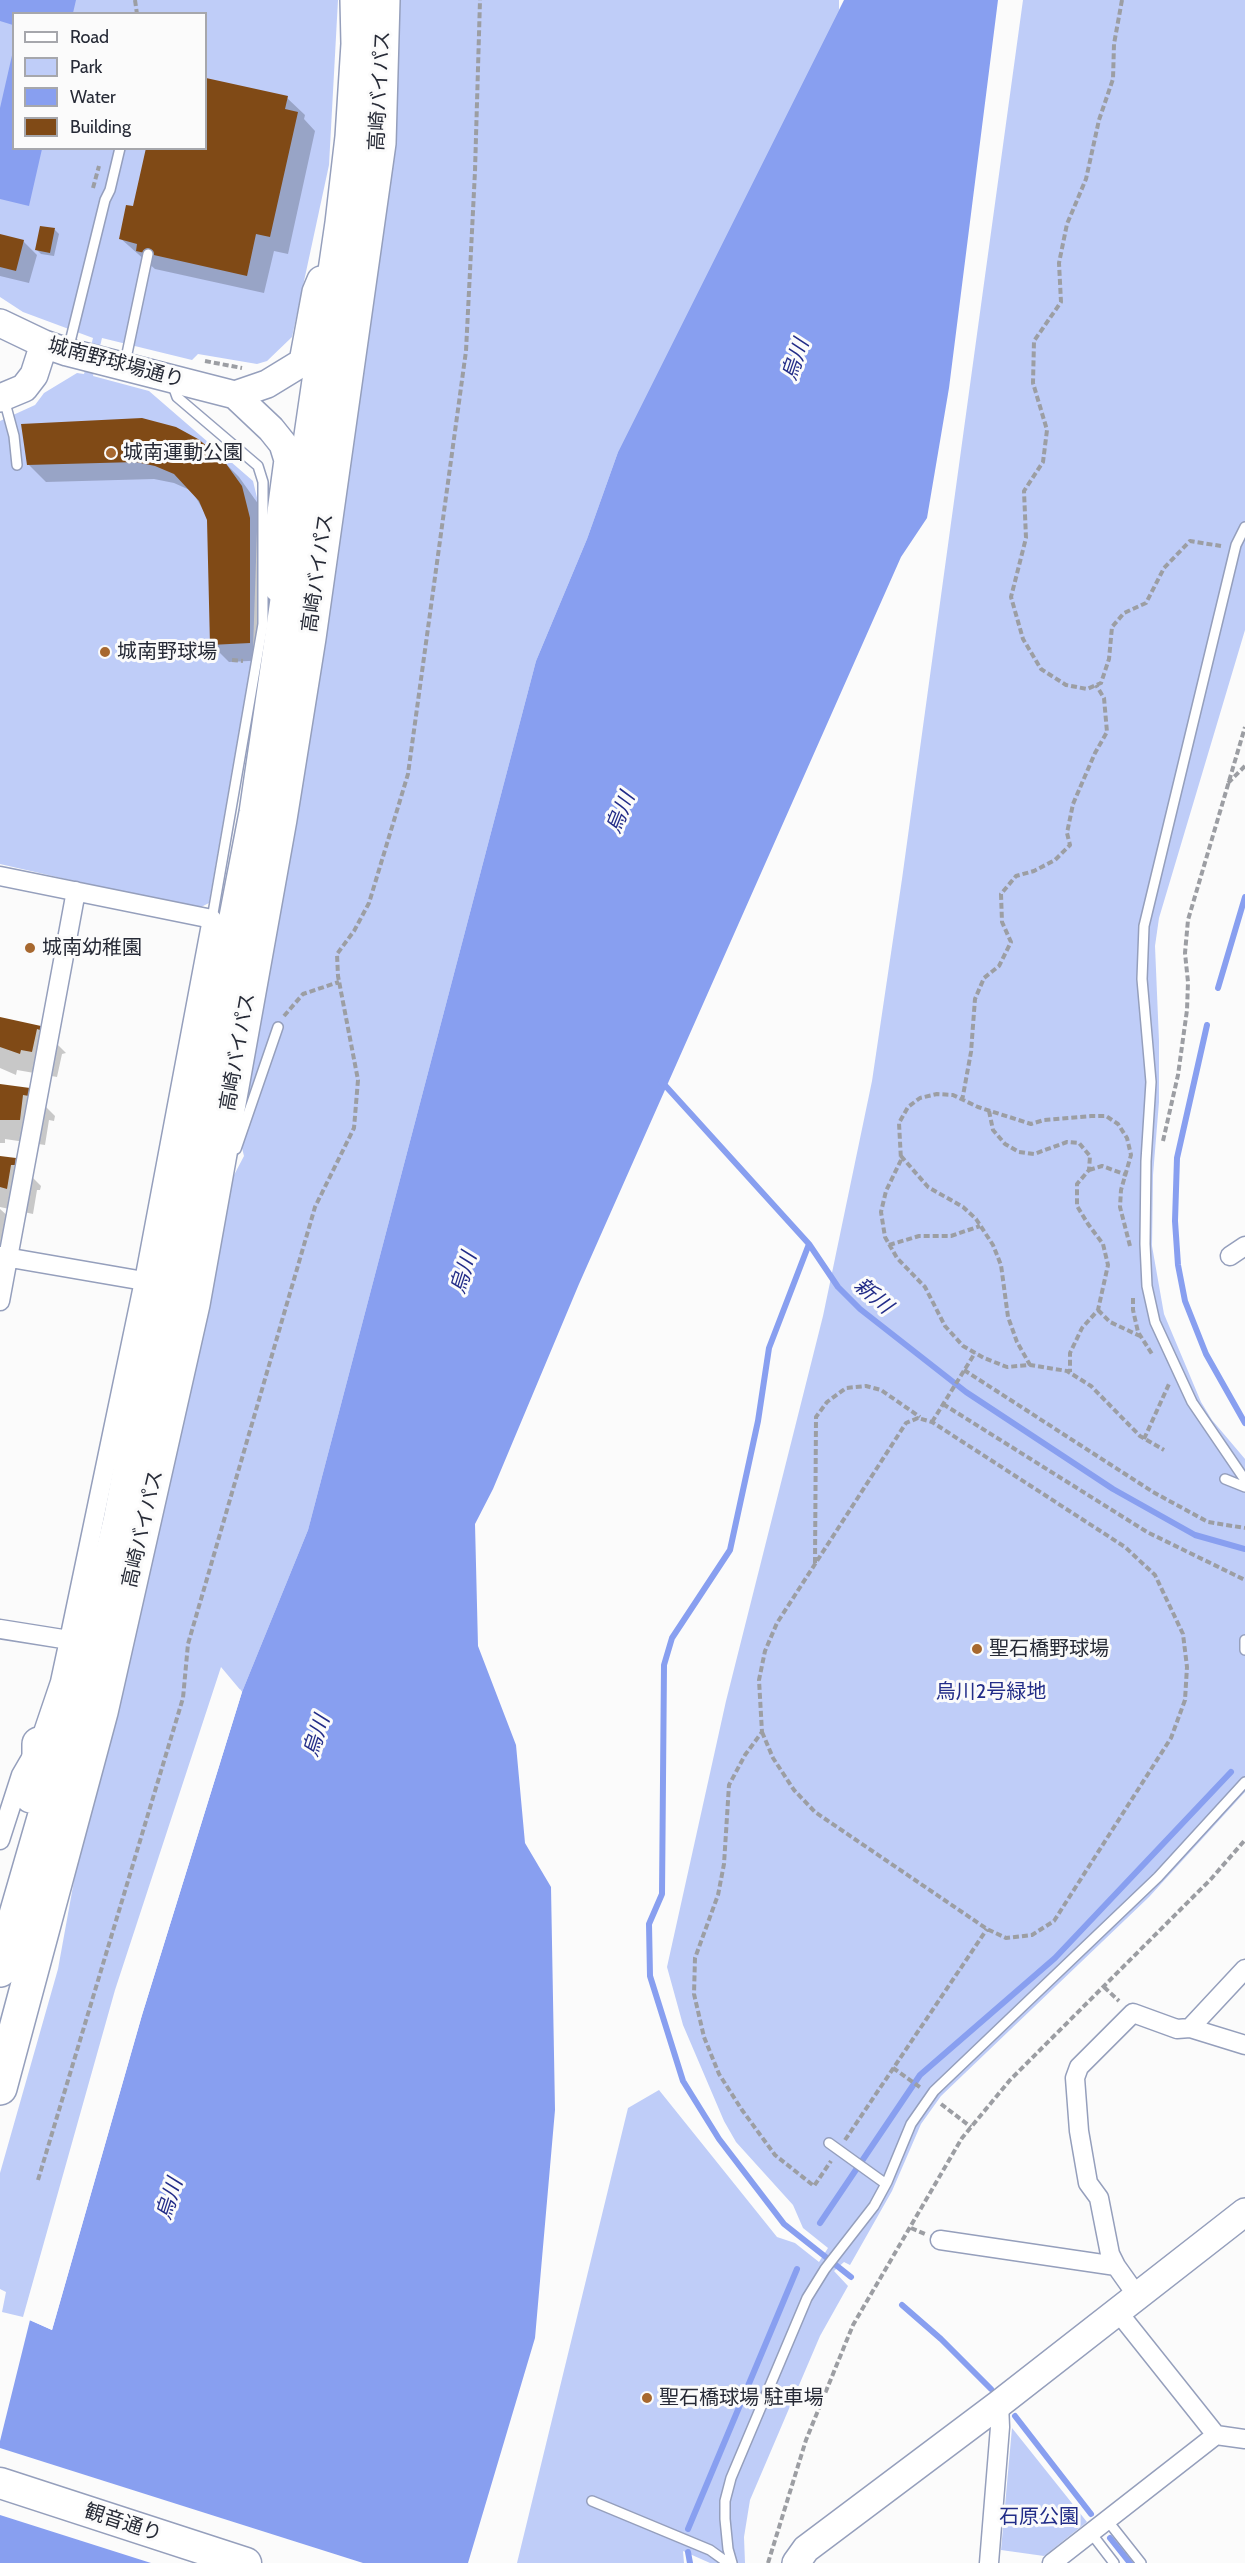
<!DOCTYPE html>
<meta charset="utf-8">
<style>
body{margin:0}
#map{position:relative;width:1245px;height:2563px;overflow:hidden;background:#fbfbfb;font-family:Cabin,sans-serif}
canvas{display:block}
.legend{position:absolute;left:12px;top:12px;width:195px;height:138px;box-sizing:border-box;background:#fbfbfb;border:2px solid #a6a7ac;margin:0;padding:8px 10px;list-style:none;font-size:18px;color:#262a36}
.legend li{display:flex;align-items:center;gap:12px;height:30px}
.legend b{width:30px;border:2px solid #a6a7ac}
</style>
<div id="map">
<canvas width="1245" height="2563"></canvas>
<ul class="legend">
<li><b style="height:8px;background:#fff"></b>Road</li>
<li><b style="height:16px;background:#bfcdf8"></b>Park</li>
<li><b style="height:16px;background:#889ff0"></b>Water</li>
<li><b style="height:16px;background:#804a16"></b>Building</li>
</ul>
</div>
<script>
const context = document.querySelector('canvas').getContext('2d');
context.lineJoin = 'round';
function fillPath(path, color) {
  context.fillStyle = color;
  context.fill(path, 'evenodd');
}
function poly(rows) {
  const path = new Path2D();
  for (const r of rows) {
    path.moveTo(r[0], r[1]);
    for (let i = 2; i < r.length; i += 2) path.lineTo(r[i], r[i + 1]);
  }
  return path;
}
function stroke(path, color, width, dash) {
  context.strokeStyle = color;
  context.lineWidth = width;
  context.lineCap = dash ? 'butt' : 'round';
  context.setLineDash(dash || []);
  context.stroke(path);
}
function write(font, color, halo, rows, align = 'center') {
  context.font = font + ' Cabin,"Noto Sans JP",sans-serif';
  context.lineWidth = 6;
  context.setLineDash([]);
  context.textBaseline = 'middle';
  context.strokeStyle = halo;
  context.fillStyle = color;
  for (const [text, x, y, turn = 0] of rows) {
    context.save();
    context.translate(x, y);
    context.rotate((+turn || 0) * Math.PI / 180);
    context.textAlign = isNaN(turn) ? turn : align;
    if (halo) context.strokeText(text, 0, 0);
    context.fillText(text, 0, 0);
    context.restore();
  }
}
fillPath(poly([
 [0,0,338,0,329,165,292,337,267,361,257,364,198,354,192,360,102,338,93,376,149,391,253,481,258,502,253,650,209,903,197,909,0,864,0,421,35,405,44,393,77,373,84,374,93,338,23,312,0,297],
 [14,14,206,14,206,148,14,148],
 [396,0,839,0,839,10,618,452,587,539,536,661,308,1530,242,1692,221,1667,115,1990,23,2317,2,2312,6,2292,0,2289,0,2173,58,1969,81,1842,223,1196,244,1156,242,1148,266,1074,273,1026,237,1131],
 [1023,0,1245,0,1245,630,1159,918,1155,946,1159,1041,1159,1102,1153,1175,1152,1246,1164,1314,1201,1402,1212,1420,1245,1459,1245,1792,1149,1897,941,2096,921,2124,892,2191,850,2265,844,2262,834,2271,848,2286,820,2336,750,2500,744,2537,745,2563,710,2563,683,2551,684,2563,517,2563,628,2108,659,2090,777,2237,795,2243,819,2262,828,2248,803,2228,793,2205,736,2142,724,2121,683,2025,667,1967,726,1701,823,1316,872,1081,902,879],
 [1012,2428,1087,2522,1044,2556,1001,2550]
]), '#bfcdf8');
fillPath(poly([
 [0,0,76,0,73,13,14,14,13,25,0,21],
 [844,0,998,0,949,388,927,518,901,557,579,1284,493,1489,475,1524,478,1646,516,1745,525,1843,551,1887,555,2110,535,2338,468,2563,0,2563,0,2441,30,2320,52,2330,142,2015,242,1692,308,1530,536,661,587,539,618,452],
 [13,51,14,148,42,149,29,206,0,199,0,108]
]), '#889ff0');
fillPath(poly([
 [240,1689,242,1692,142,2015,52,2330,27,2319,31,2317,50,2326,140,2014],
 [0,2448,363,2563,151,2563,0,2515]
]), '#fbfbfb');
fillPath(poly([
 [206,79,287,98,305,115,304,119,315,131,288,254,274,251,264,293,155,269,120,238,134,208,206,148],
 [41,227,55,230,59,234,54,256,41,254,37,250],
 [0,235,23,241,37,255,29,283,0,276],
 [221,459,239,477,259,505,268,660,229,662,212,645,209,520,192,491,174,483,154,479,46,482,28,464],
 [0,1019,40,1027,66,1053,62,1054,57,1077,17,1070,16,1075,0,1068],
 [0,1086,29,1090,55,1116,54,1121,49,1120,45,1145,5,1139,5,1143,0,1143],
 [0,1157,15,1160,41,1186,40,1190,37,1190,33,1214,0,1207],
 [0,1209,10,1218,0,1258]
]), '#0003');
stroke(poly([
 [1218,988,1245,897],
 [1207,1025,1177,1158,1175,1221,1178,1265,1185,1301,1206,1354,1245,1423],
 [662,1082,809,1244,838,1287,860,1309,966,1392,1113,1489,1195,1535,1245,1549],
 [809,1244,769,1348,758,1421,730,1550,672,1638,664,1665,662,1894,649,1924,650,1976,683,2081,719,2139,784,2224,851,2277],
 [820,2223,920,2075,1055,1958,1231,1772],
 [902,2305,941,2339,991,2389],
 [1015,2416,1091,2514],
 [688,2529,797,2269],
 [1110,2538,1130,2563],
 [688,2552,690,2563]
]), '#889ff0', 6);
fillPath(poly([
 [206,78,288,96,285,109,298,112,270,237,256,234,247,276,136,251,137,244,119,239,126,205,133,206,146,148,206,148],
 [40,226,55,228,50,253,35,250],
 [0,234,24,240,16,271,0,267],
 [142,418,176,427,198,439,222,458,242,486,250,518,250,643,210,645,207,520,199,501,174,474,155,466,136,462,27,465,21,424],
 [0,1017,41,1026,40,1030,37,1029,32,1052,21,1050,20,1054,0,1047],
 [0,1084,30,1088,29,1096,23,1095,20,1120,0,1120],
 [0,1156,16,1158,15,1165,11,1165,7,1189,0,1187]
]), '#804a16');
const lane = poly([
 [68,350,105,200,110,190,120,148],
 [125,363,148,254],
 [172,383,177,397,258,466,263,482,263,624,212,919],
 [4,399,14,436,17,465],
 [1245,527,1236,545,1144,926,1142,979,1151,1082,1146,1161,1145,1244,1147,1286,1155,1322,1192,1402,1245,1480],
 [236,1149,278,1027],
 [1225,1479,1245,1487],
 [1245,1640,1245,1650],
 [829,2143,886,2184],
 [592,2501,710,2550,728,2563],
 [1107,2520,1141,2563],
 [1091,2533,1114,2563],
 [732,2563,728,2549,725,2519,725,2501,731,2478,807,2298,825,2269,874,2206,887,2182,911,2124,934,2091,1158,1877,1245,1782]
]);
const street = poly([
 [0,876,212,919,144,1281,69,1640,60,1682,39,1744,21,1775,0,1840],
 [0,1256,144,1281],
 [1230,1256,1245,1246],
 [0,1301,76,891],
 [0,1629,69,1640],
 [1190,2028,1245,1969],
 [940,2240,1116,2266,1138,2297],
 [1116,2266,1110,2254,1099,2198,1088,2183,1079,2131,1075,2078,1079,2067,1133,2013,1177,2029,1190,2028,1245,2045],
 [1118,2312,1216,2435,1245,2439],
 [989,2563,1000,2427,999,2404],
 [1052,2563,1216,2435]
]);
const secondary = poly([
 [0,323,44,344,67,352,235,395,271,429,283,444,288,460,277,542,278,588],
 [235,395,267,384,303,362,316,292,321,280],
 [0,398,24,388,34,375,44,344],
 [796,2563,806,2549,999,2404,1245,2212]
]);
const primary = poly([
 [0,2483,246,2563]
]);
const highway = poly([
 [31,1796,39,1777,39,1744],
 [0,1970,77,1704,120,1521,256,813,342,223,352,137,358,44,357,0],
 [0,2088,101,1712,193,1304,280,819,309,638,379,143,383,0]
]);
stroke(lane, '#959fbc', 12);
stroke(street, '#959fbc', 21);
stroke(secondary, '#959fbc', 30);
stroke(primary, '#959fbc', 33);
stroke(highway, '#959fbc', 36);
stroke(poly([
 [135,0,137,14],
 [1122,0,1114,44,1113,79,1099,120,1086,179,1067,224,1059,263,1061,302,1034,341,1033,383,1047,430,1043,462,1024,491,1026,538,1011,597,1023,639,1041,669,1066,685,1087,689,1101,683,1109,659,1112,627,1124,613,1146,603,1164,568,1190,541,1221,546],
 [93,188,99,166],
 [205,361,242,368],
 [232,660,243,661],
 [1228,783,1245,766],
 [284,1016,303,994,339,982],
 [962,1101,971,1052,975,999,984,978,999,966,1011,942,1002,922,1001,894,1016,876,1034,871,1055,860,1070,845,1067,833,1073,804,1095,753,1107,732,1104,698,1096,685],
 [989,1111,993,1130,1005,1144,1019,1152,1034,1154,1067,1142,1079,1143,1090,1156,1089,1170,1077,1184,1077,1206,1088,1224,1103,1244,1108,1265,1098,1310,1082,1328,1070,1353,1070,1372],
 [1163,1141,1178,1075,1187,1010,1188,982,1185,953,1188,920,1245,727],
 [901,1156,928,1187,963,1207,976,1219,993,1245,1001,1265,1008,1317,1017,1342,1030,1365],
 [1089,1170,1102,1166,1127,1175],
 [889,1245,919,1236,951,1236,980,1226],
 [1130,1246,1120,1207,1121,1190,1131,1155,1127,1138,1118,1124,1106,1116,1091,1116,1044,1120,1031,1124,978,1107,953,1095,937,1094,920,1098,908,1107,899,1123,901,1160,886,1191,881,1212,885,1237,897,1258,925,1287,945,1326,963,1346,984,1358,1007,1367,1030,1365,1067,1371,1091,1386,1140,1436,1164,1450],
 [1133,1298,1133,1310,1138,1332,1152,1354],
 [1098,1310,1110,1322,1140,1336],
 [964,1370,1153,1492,1208,1522,1245,1528],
 [943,1404,1147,1532,1245,1580],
 [932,1422,975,1353],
 [1144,1439,1169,1384],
 [815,1563,816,1417,827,1402,846,1388,866,1386,881,1390,920,1417],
 [762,1732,773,1758,794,1790,815,1812,987,1929,1006,1938,1032,1935,1054,1921,1171,1738,1185,1700,1187,1667,1183,1634,1155,1575,1125,1547,932,1422,918,1418,906,1423,777,1623,765,1651,759,1680,762,1732,745,1755,729,1785,724,1864,718,1895,695,1958,694,1994,704,2037,719,2074,742,2110,775,2155,814,2186,831,2161],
 [1104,1987,1119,2001],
 [893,2068,921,2088],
 [941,2104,971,2127],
 [845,2140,987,1929],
 [38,2180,183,1698,188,1644,315,1207,354,1128,358,1080,338,976,337,954,354,931,369,903,408,774,466,351,475,171,480,0],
 [911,2228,925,2234],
 [768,2563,806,2440,853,2325,962,2138,1010,2080,1211,1879,1245,1840]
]), '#9c9ea3', 4, [6, 3]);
stroke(lane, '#fff', 9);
stroke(street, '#fff', 18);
stroke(secondary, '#fff', 27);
stroke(primary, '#fff', 30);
stroke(highway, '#fff', 33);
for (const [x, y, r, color] of [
 [111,453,6,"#a7682f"],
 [105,652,6,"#a7682f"],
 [30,948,6,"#a7682f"],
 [977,1649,6,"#a7682f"],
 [647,2398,6,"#a7682f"]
]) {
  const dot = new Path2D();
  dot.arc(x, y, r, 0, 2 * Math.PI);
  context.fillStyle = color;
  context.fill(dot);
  stroke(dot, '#fbfbfb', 2);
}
write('20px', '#262a36', '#fbfbfb', [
 ["高崎バイパス",380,91,-87],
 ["城南野球場通り",116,363,15],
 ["高崎バイパス",318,573,-82],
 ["高崎バイパス",238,1052,-80],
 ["高崎バイパス",143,1529,-77],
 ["観音通り",123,2523,18]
]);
write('20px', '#262a36', '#fbfbfb', [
 ["城南運動公園",123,453],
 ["城南野球場",117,652],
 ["城南幼稚園",42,948],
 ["聖石橋野球場",989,1649],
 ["聖石橋球場 駐車場",659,2398]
], 'left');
write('20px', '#222d88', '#fbfbfb', [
 ["烏川2号緑地",991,1692],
 ["石原公園",1039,2517]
]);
write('italic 21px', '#222c88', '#fbfbfb', [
 ["烏川",796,360,-71],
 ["烏川",621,813,-68],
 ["烏川",464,1273,-72],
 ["新川",873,1296,41],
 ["烏川",317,1736,-72],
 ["烏川",170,2199,-72]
]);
</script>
